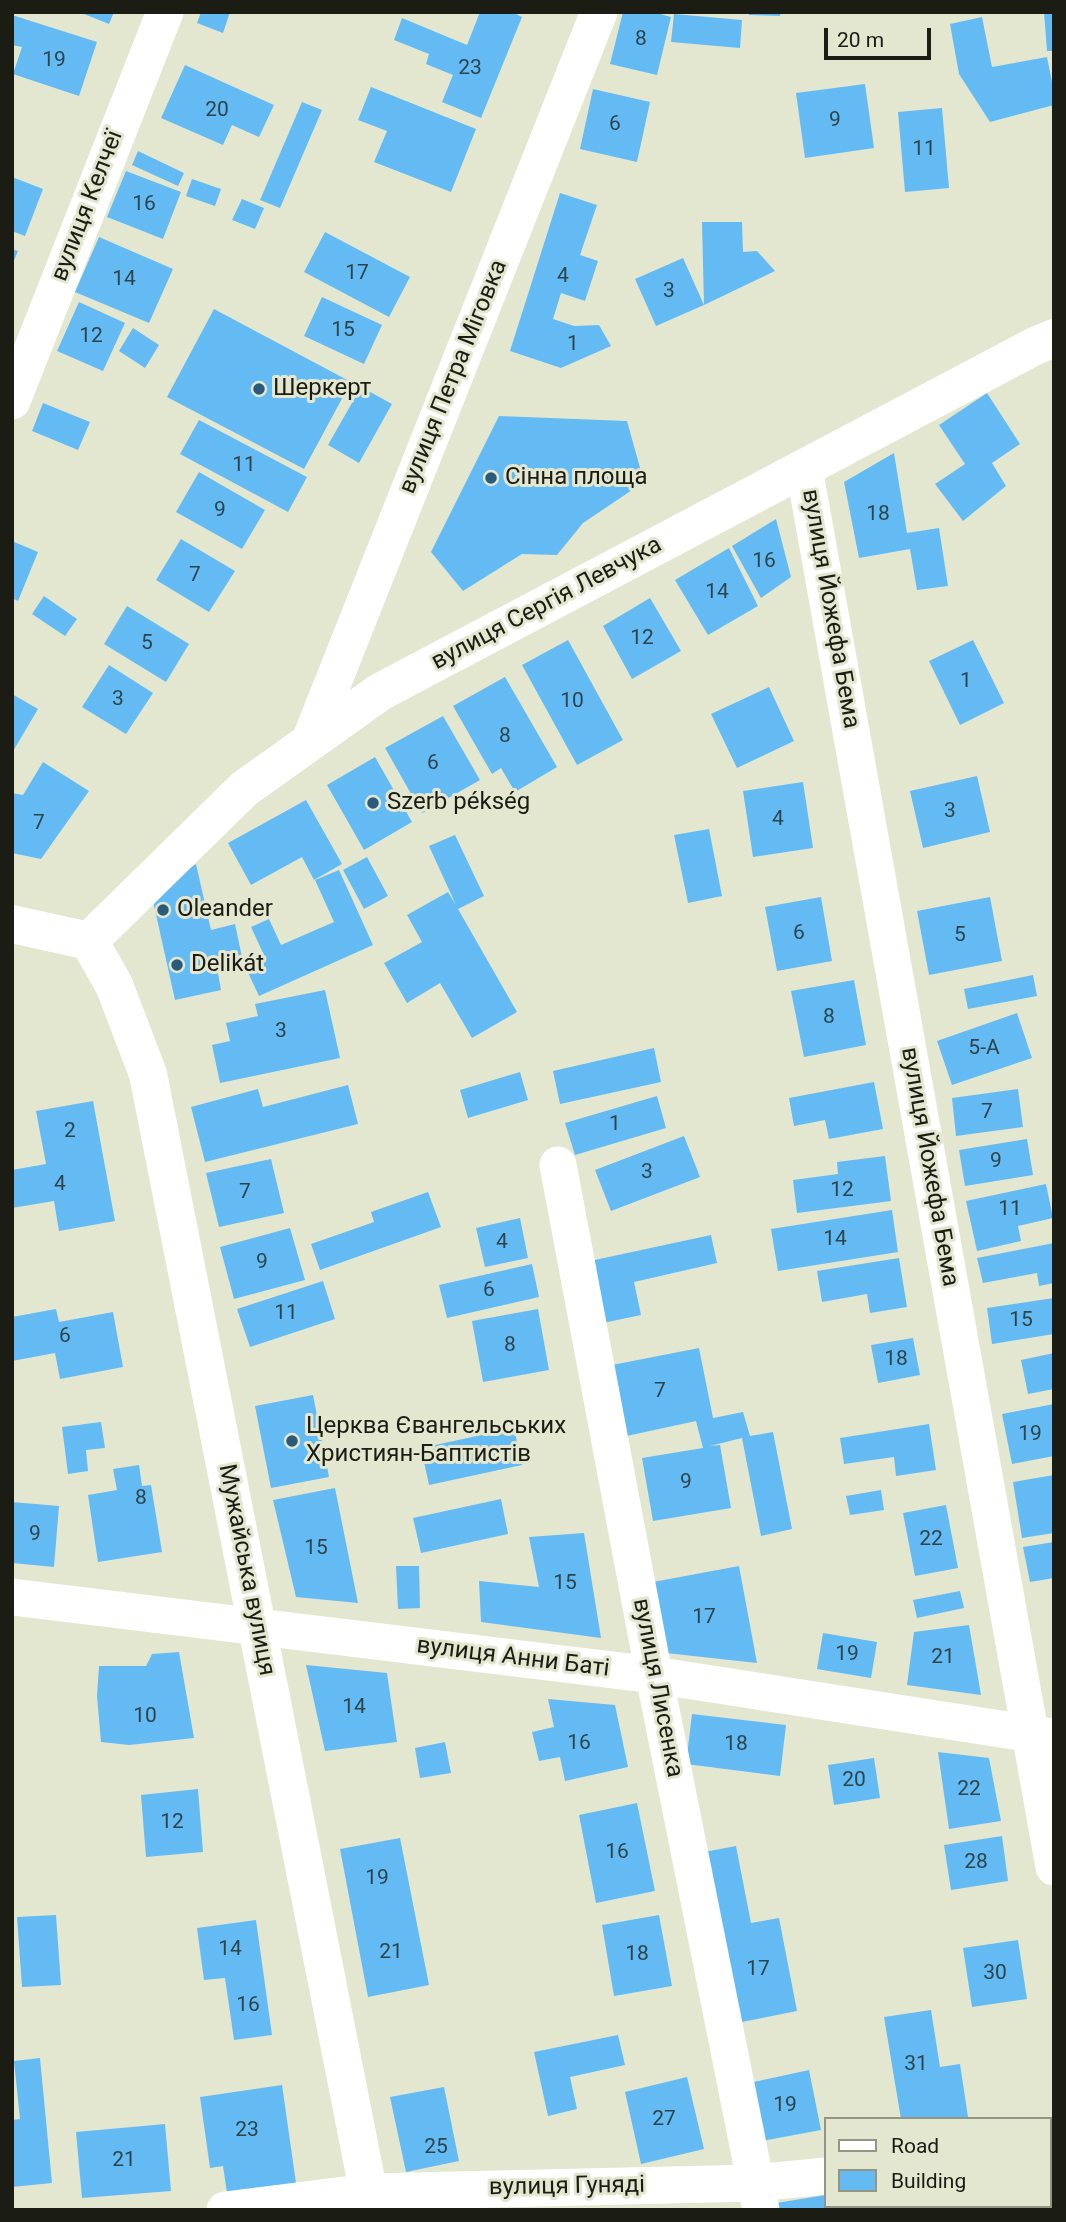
<!DOCTYPE html>
<meta charset="utf-8">
<style>
body{margin:0}
#map{position:relative;width:1066px;height:2222px;overflow:hidden;background:#e3e7d0;font-family:Roboto,sans-serif}
canvas{display:block}
.frame{position:absolute;inset:0;border:14px solid #1b1c14;pointer-events:none}
.legend{position:absolute;left:824px;top:2117px;width:228px;height:91px;box-sizing:border-box;background:#e3e7d0;border:2px solid #939685;margin:0;padding:9px 12px;list-style:none;font-size:21px;color:#1b1c14}
.legend li{display:flex;align-items:center;gap:14px;height:35px}
.legend b{width:35px;border:2px solid #939685}
.scale{position:absolute;left:824px;top:28px;width:107px;height:32px;box-sizing:border-box;border:4px solid #1b1c14;border-top:0;padding-left:9px;font-size:21px;line-height:24px;white-space:nowrap;color:#1b1c14;-webkit-text-stroke:5px #e3e7d0;paint-order:stroke}
</style>
<div id="map">
<canvas width="1066" height="2222"></canvas>
<div class="frame"></div>
<ul class="legend">
<li><b style="height:9px;background:#fff"></b>Road</li>
<li><b style="height:19px;background:#64bbf3"></b>Building</li>
</ul>
<div class="scale">20 m</div>
</div>
<script>
const context = document.querySelector('canvas').getContext('2d');
context.lineJoin = 'round';
function fillPath(path, color) {
  context.fillStyle = color;
  context.fill(path, 'evenodd');
}
function poly(rows) {
  const path = new Path2D();
  for (const r of rows) {
    path.moveTo(r[0], r[1]);
    for (let i = 2; i < r.length; i += 2) path.lineTo(r[i], r[i + 1]);
  }
  return path;
}
function stroke(path, color, width, dash) {
  context.strokeStyle = color;
  context.lineWidth = width;
  context.lineCap = dash ? 'butt' : 'round';
  context.setLineDash(dash || []);
  context.stroke(path);
}
function write(font, color, halo, rows, align = 'center') {
  context.font = font + ' Roboto,sans-serif';
  context.lineWidth = 6;
  context.setLineDash([]);
  context.textBaseline = 'middle';
  context.strokeStyle = halo;
  context.fillStyle = color;
  for (const [text, x, y, turn = 0] of rows) {
    context.save();
    context.translate(x, y);
    context.rotate((+turn || 0) * Math.PI / 180);
    context.textAlign = isNaN(turn) ? turn : align;
    if (halo) context.strokeText(text, 0, 0);
    context.fillText(text, 0, 0);
    context.restore();
  }
}
fillPath(poly([
 [79,12,114,12,109,24],
 [201,12,230,12,223,33,197,23],
 [480,12,512,12,522,17,481,118,442,102,453,75,426,64,429,54,394,40,402,18,467,45],
 [623,12,653,12,671,17,657,75,610,64],
 [749,12,781,12,780,16,749,15],
 [1044,12,1054,12,1054,51,1047,51],
 [674,14,742,20,740,48,671,42],
 [12,15,97,42,79,96,13,74,22,47,12,45],
 [982,17,992,67,1047,57,1054,92,1054,105,990,122,959,74,950,24],
 [185,65,274,105,259,137,232,125,223,145,161,118],
 [865,84,874,148,805,158,796,93],
 [371,87,476,129,451,192,374,162,387,131,358,120],
 [593,89,650,102,637,162,580,149],
 [302,102,322,110,280,208,260,200],
 [942,108,949,188,905,192,898,112],
 [138,151,184,173,178,186,132,165],
 [126,171,181,192,163,239,107,217],
 [12,177,43,189,25,236,12,231],
 [192,179,221,189,215,206,186,196],
 [560,193,597,205,580,255,598,261,585,301,561,293,553,319,574,326,599,325,611,346,561,368,510,351],
 [242,199,264,208,255,229,232,220],
 [702,222,742,222,743,252,757,251,775,271,704,305],
 [325,232,410,277,389,317,304,272],
 [99,237,173,269,149,323,75,292],
 [12,249,18,251,12,265],
 [683,258,704,305,656,326,635,279],
 [322,297,382,325,364,364,304,336],
 [79,302,125,323,103,371,57,351],
 [214,309,351,382,304,469,167,397],
 [133,328,159,345,145,368,119,351],
 [361,387,392,404,359,463,328,445],
 [987,393,1020,444,992,463,1006,486,963,521,935,484,965,464,939,425],
 [43,403,90,422,78,450,32,431],
 [499,416,627,421,644,482,583,523,557,555,522,554,463,591,431,552],
 [199,420,307,477,288,512,180,454],
 [894,453,907,533,939,528,948,586,917,590,910,549,859,558,844,482],
 [199,472,265,510,242,549,176,512],
 [776,519,791,577,761,598,732,546],
 [181,539,235,571,209,612,156,580],
 [12,541,38,552,18,601,12,598],
 [729,548,758,606,708,635,675,580],
 [44,596,77,619,65,636,32,614],
 [650,598,681,651,632,679,603,626],
 [127,606,189,644,166,682,104,644],
 [568,640,623,740,577,765,522,665],
 [973,640,1004,703,960,725,929,661],
 [109,665,153,693,126,734,82,707],
 [505,677,557,767,515,792,501,768,492,774,453,706],
 [769,687,794,741,737,768,711,714],
 [12,694,38,709,12,753],
 [443,716,480,780,422,813,385,748],
 [375,757,412,822,364,850,327,785],
 [43,762,89,791,41,859,12,853,12,793,23,795],
 [977,776,990,832,923,848,910,791],
 [803,782,813,848,753,857,743,791],
 [306,800,342,864,314,880,302,857,251,885,228,843],
 [709,829,722,896,688,903,674,835],
 [455,835,484,896,458,909,517,1012,472,1038,440,983,407,1003,384,963,422,942,407,915,448,892,456,905,429,846],
 [367,857,388,896,364,909,343,870],
 [196,864,211,930,235,924,243,962,263,953,251,927,269,919,281,945,334,922,315,880,339,870,373,945,259,996,243,962,217,968,221,990,175,1000,151,892],
 [821,897,832,961,777,971,765,907],
 [990,897,1002,961,929,975,917,911],
 [1033,975,1037,996,968,1009,964,989],
 [854,980,866,1045,804,1057,791,991],
 [325,990,340,1058,220,1083,212,1045,230,1041,226,1023,258,1016,255,1004],
 [1017,1013,1032,1058,952,1085,937,1041],
 [654,1048,661,1082,560,1104,553,1071],
 [520,1072,528,1100,468,1118,460,1090],
 [874,1082,883,1129,829,1139,825,1120,794,1126,789,1098],
 [348,1085,358,1124,205,1162,191,1107,258,1089,263,1107],
 [1018,1089,1023,1127,956,1136,952,1098],
 [657,1096,666,1128,575,1155,565,1123],
 [93,1101,115,1221,59,1231,54,1201,12,1208,12,1170,46,1164,36,1111],
 [684,1136,700,1177,611,1211,595,1170],
 [1027,1139,1033,1175,965,1186,959,1150],
 [885,1156,891,1201,797,1213,793,1180,838,1174,837,1162],
 [271,1159,284,1213,219,1227,206,1173],
 [1046,1184,1053,1218,1018,1226,1021,1241,977,1251,966,1201],
 [428,1192,441,1227,320,1270,311,1244,374,1222,371,1212],
 [892,1210,898,1252,778,1271,771,1229],
 [520,1218,528,1258,485,1267,476,1228],
 [290,1228,305,1280,234,1299,220,1247],
 [711,1235,717,1263,634,1282,641,1315,603,1323,590,1261],
 [1054,1243,1054,1283,1039,1286,1037,1273,983,1283,977,1258],
 [899,1258,907,1307,870,1313,867,1294,822,1302,817,1271],
 [532,1264,539,1297,447,1318,439,1285],
 [323,1281,335,1319,250,1347,237,1309],
 [1054,1298,1054,1334,992,1344,987,1308],
 [56,1309,59,1322,113,1312,123,1367,60,1379,55,1353,12,1361,12,1317],
 [538,1309,549,1370,483,1382,472,1321],
 [913,1338,920,1375,878,1383,871,1345],
 [699,1348,713,1418,743,1412,750,1436,773,1432,792,1529,761,1536,742,1438,710,1446,720,1445,731,1508,653,1521,642,1458,703,1448,696,1421,622,1437,607,1366],
 [1054,1353,1054,1389,1028,1394,1021,1360],
 [313,1395,329,1477,271,1488,255,1406],
 [1054,1404,1054,1456,1012,1464,1002,1414],
 [101,1422,105,1448,86,1450,88,1471,68,1474,62,1427],
 [929,1424,936,1470,896,1476,894,1457,844,1464,840,1438],
 [514,1428,522,1465,429,1485,421,1448],
 [139,1465,142,1486,151,1485,162,1552,98,1562,88,1495,117,1490,113,1469],
 [1054,1475,1054,1533,1022,1538,1013,1482],
 [335,1488,358,1603,296,1597,273,1500],
 [881,1490,884,1510,850,1515,846,1496],
 [501,1499,508,1534,421,1553,413,1518],
 [12,1502,59,1506,54,1567,12,1563],
 [946,1505,958,1568,915,1576,903,1513],
 [584,1533,601,1638,481,1622,479,1581,539,1587,529,1537],
 [1054,1542,1054,1578,1030,1582,1023,1547],
 [396,1566,419,1566,420,1608,398,1609],
 [739,1566,757,1663,666,1653,653,1582],
 [960,1591,964,1608,917,1618,913,1600],
 [969,1625,981,1695,907,1685,914,1632],
 [823,1633,877,1642,871,1678,817,1669],
 [179,1652,194,1738,129,1745,101,1742,97,1696,99,1666,146,1666,152,1654],
 [306,1665,387,1673,397,1742,325,1751],
 [548,1699,615,1705,628,1767,565,1781,560,1757,539,1761,532,1732,554,1727],
 [692,1714,786,1725,780,1776,686,1764],
 [445,1742,451,1773,420,1778,415,1748],
 [938,1752,989,1758,1001,1821,949,1829],
 [874,1758,880,1798,834,1805,828,1765],
 [198,1789,203,1852,146,1857,141,1795],
 [637,1803,655,1891,596,1903,579,1815],
 [1002,1836,1008,1881,951,1890,944,1845],
 [400,1838,429,1985,368,1997,340,1849],
 [736,1846,751,1923,779,1918,797,2011,737,2023,704,1852],
 [56,1915,61,1985,22,1987,17,1917],
 [659,1915,672,1986,614,1996,602,1925],
 [256,1920,272,2035,234,2040,225,1978,204,1980,197,1928],
 [1018,1940,1027,1999,972,2007,963,1948],
 [931,2010,940,2067,960,2064,968,2117,954,2119,901,2119,884,2017],
 [618,2035,625,2065,570,2077,577,2109,548,2116,534,2052],
 [40,2058,52,2183,12,2187,12,2120,20,2119,14,2061],
 [809,2070,821,2130,762,2141,749,2083],
 [687,2077,704,2149,641,2164,625,2092],
 [282,2085,296,2183,227,2193,223,2166,210,2168,200,2097],
 [444,2087,459,2161,406,2172,390,2097],
 [165,2124,171,2191,82,2198,76,2132],
 [826,2195,826,2206,835,2206,836,2210,777,2210,776,2203],
 [961,2206,1026,2206,1027,2210,961,2210]
]), '#64bbf3');
stroke(poly([
 [12,401,165,12],
 [804,468,1054,1867],
 [309,743,599,12],
 [558,1165,654,1675,761,2210],
 [12,1597,654,1675,1052,1737],
 [1050,2155,1054,2155],
 [225,2210,368,2192,755,2183,826,2176]
]), '#fff', 37);
stroke(poly([
 [89,941,244,789,380,692,1035,346,1054,338]
]), '#fff', 38);
stroke(poly([
 [12,924,89,941,114,985,148,1074,372,2210]
]), '#fff', 38);
for (const [x, y, r, color] of [
 [259,389,7,"#2c5b7a"],
 [491,478,7,"#2c5b7a"],
 [373,803,7,"#2c5b7a"],
 [163,910,7,"#2c5b7a"],
 [177,965,7,"#2c5b7a"],
 [292,1441,7,"#2c5b7a"]
]) {
  const dot = new Path2D();
  dot.arc(x, y, r, 0, 2 * Math.PI);
  context.fillStyle = color;
  context.fill(dot);
  stroke(dot, '#e3e7d0', 2.5);
}
write('21px', '#2d444c', null, [
 ["8",641,40],
 ["19",54,61],
 ["23",470,69],
 ["20",217,111],
 ["9",835,121],
 ["6",615,125],
 ["11",924,150],
 ["16",144,205],
 ["17",357,274],
 ["4",563,277],
 ["14",124,280],
 ["3",669,292],
 ["15",343,331],
 ["12",91,337],
 ["1",573,345],
 ["11",244,466],
 ["9",220,511],
 ["18",878,515],
 ["16",764,562],
 ["7",195,576],
 ["14",717,593],
 ["12",642,639],
 ["5",147,644],
 ["1",966,682],
 ["3",118,700],
 ["10",572,702],
 ["8",505,737],
 ["6",433,764],
 ["3",950,812],
 ["4",778,820],
 ["7",39,824],
 ["6",799,934],
 ["5",960,936],
 ["8",829,1018],
 ["3",281,1032],
 ["5-А",984,1049],
 ["7",987,1113],
 ["1",615,1125],
 ["2",70,1132],
 ["9",996,1162],
 ["3",647,1173],
 ["4",60,1185],
 ["12",842,1191],
 ["7",245,1193],
 ["11",1010,1210],
 ["14",835,1240],
 ["4",502,1243],
 ["9",262,1263],
 ["6",489,1291],
 ["11",286,1314],
 ["15",1021,1321],
 ["6",65,1337],
 ["8",510,1346],
 ["18",896,1360],
 ["7",660,1392],
 ["19",1030,1435],
 ["9",686,1483],
 ["8",141,1499],
 ["9",35,1535],
 ["22",931,1540],
 ["15",316,1549],
 ["15",565,1584],
 ["17",704,1618],
 ["19",847,1655],
 ["21",943,1658],
 ["14",354,1708],
 ["10",145,1717],
 ["16",579,1744],
 ["18",736,1745],
 ["20",854,1781],
 ["22",969,1790],
 ["12",172,1823],
 ["16",617,1853],
 ["28",976,1863],
 ["19",377,1879],
 ["14",230,1950],
 ["21",391,1953],
 ["18",637,1955],
 ["17",758,1970],
 ["30",995,1974],
 ["16",248,2006],
 ["31",916,2065],
 ["19",785,2106],
 ["27",664,2120],
 ["23",247,2131],
 ["25",436,2148],
 ["21",124,2161]
]);
write('24px', '#1b1c14', '#e3e7d0', [
 ["вулиця Келчеї",88,206,-69],
 ["вулиця Петра Міговка",454,377,-68],
 ["вулиця Сергія Левчука",547,604,-28],
 ["вулиця Йожефа Бема",830,609,80],
 ["вулиця Йожефа Бема",929,1167,80],
 ["Мужайська вулиця",246,1570,79],
 ["вулиця Анни Баті",513,1658,7],
 ["вулиця Лисенка",657,1688,79],
 ["вулиця Гуняді",567,2187,-1]
]);
write('24px', '#1b1c14', '#e3e7d0', [
 ["Шеркерт",273,389],
 ["Сінна площа",505,478],
 ["Szerb pékség",387,803],
 ["Oleander",177,910],
 ["Delikát",191,965],
 ["Церква Євангельських",306,1427],
 ["Християн-Баптистів",306,1455]
], 'left');
</script>
